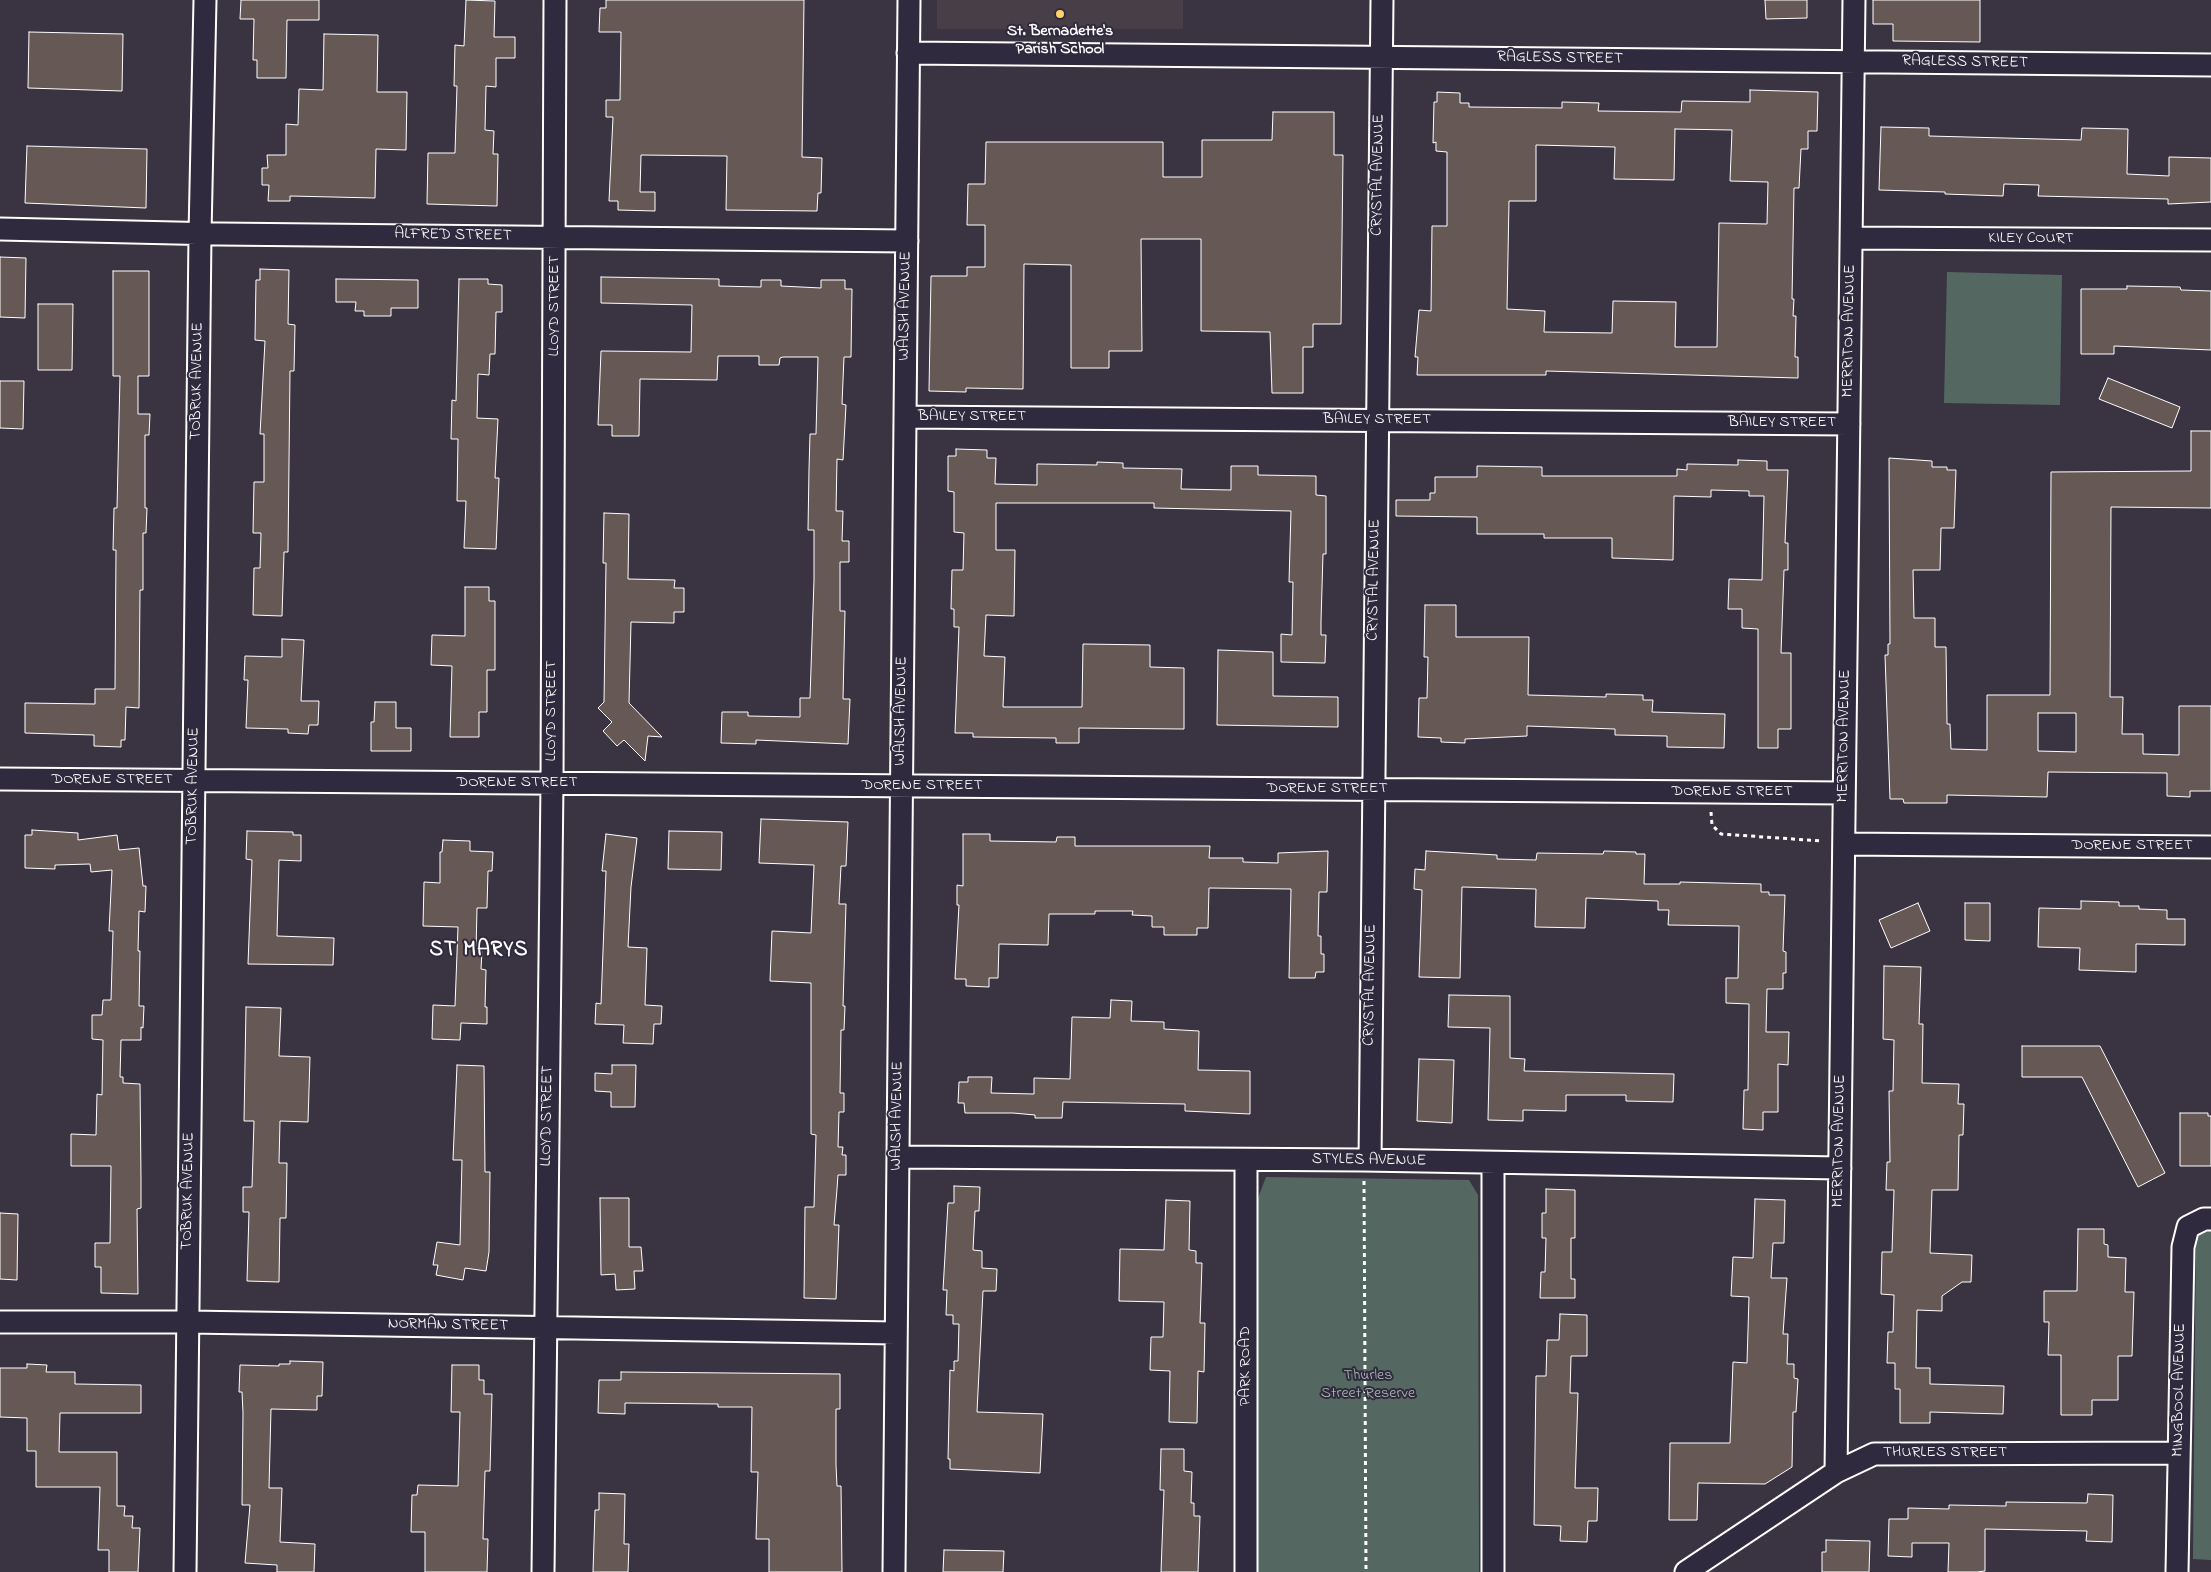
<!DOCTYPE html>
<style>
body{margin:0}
canvas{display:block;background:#3a3342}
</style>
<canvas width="2211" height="1572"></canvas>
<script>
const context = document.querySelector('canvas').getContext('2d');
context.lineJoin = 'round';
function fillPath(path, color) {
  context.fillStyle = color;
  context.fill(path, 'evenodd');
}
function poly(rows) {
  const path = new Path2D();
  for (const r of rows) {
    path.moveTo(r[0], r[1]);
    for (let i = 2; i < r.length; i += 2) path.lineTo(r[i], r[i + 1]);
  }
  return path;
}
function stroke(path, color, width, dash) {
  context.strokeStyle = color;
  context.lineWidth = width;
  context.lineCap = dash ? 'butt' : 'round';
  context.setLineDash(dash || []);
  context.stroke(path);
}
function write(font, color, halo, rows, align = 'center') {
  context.font = font + ' "Indie Flower",sans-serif';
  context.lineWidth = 4;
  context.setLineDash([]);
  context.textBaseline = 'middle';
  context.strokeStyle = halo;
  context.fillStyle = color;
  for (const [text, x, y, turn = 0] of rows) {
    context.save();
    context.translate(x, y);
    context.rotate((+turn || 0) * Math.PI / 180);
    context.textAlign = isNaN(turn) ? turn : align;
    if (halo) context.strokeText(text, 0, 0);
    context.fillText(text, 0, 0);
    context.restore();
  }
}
fillPath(poly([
 [937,0,1183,0,1183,29,937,29]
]), '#473e47');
fillPath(poly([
 [1947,272,2062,275,2060,405,1944,403],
 [1266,1177,1469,1180,1478,1195,1479,1572,1257,1572,1258,1198],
 [2196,1229,2211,1229,2211,1560,2193,1559]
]), '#546861');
const building = poly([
 [241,0,319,0,319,20,287,20,286,78,257,78,257,60,253,60,254,19,240,19,241,0],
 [466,0,495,1,494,37,515,37,515,58,496,58,496,87,486,86,485,130,494,131,493,154,498,154,497,206,427,204,428,153,455,153,457,86,454,86,455,45,464,46,466,0],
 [606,0,804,0,802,157,822,158,821,193,818,193,817,211,726,210,727,156,641,155,640,192,655,192,655,211,618,210,618,201,609,201,613,117,606,117,606,100,620,100,621,32,599,32,600,8,606,8,606,0],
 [1765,0,1807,0,1807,18,1766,19,1765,0],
 [1873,0,1980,0,1980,42,1893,41,1893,24,1873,24,1873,0],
 [29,32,123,34,122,91,28,88,29,32],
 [324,34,378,35,377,92,407,92,406,150,376,149,375,198,290,196,290,201,268,201,269,185,262,185,262,168,268,168,267,155,286,155,286,124,298,125,299,89,323,90,324,34],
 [1750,90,1818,92,1817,131,1808,131,1808,149,1801,149,1799,188,1794,188,1792,299,1794,299,1793,316,1796,316,1795,357,1798,357,1798,378,1546,371,1546,375,1417,375,1418,357,1415,357,1419,310,1431,311,1432,226,1447,226,1447,152,1436,151,1436,142,1433,143,1434,102,1437,102,1437,92,1460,93,1460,103,1469,103,1469,107,1562,108,1562,102,1599,103,1598,111,1681,112,1682,101,1750,102,1750,90],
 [1675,129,1732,130,1730,181,1768,182,1767,224,1719,223,1717,347,1675,347,1676,302,1613,301,1612,333,1544,332,1545,311,1507,309,1509,201,1536,201,1536,145,1615,147,1614,179,1674,180,1675,129],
 [1273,112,1334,112,1334,155,1343,155,1341,324,1313,324,1313,347,1303,347,1303,393,1272,393,1270,332,1201,331,1201,239,1141,239,1142,351,1109,351,1109,368,1071,368,1071,265,1024,264,1023,389,966,388,966,392,929,391,931,276,967,276,967,267,985,267,985,225,967,225,968,184,985,184,986,142,1163,142,1163,177,1202,177,1202,140,1272,140,1273,112],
 [1881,127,1929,128,1929,136,2081,140,2082,128,2128,129,2127,174,2169,176,2169,157,2211,158,2211,202,2168,204,2168,199,2038,196,2039,185,2004,184,2003,196,1945,194,1945,192,1879,190,1881,127],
 [27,146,147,149,146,208,25,203,27,146],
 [0,257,26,258,25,318,0,317,0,257],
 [260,269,289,270,288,324,295,325,294,371,290,371,288,552,284,552,282,616,253,615,254,568,260,568,261,533,253,533,254,482,264,482,264,434,260,434,265,341,255,340,256,280,260,280,260,269],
 [113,271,149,271,149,376,138,376,138,414,150,414,149,435,145,435,145,508,147,508,146,533,143,533,143,590,140,590,139,708,126,707,125,740,121,740,121,747,94,746,94,735,25,733,25,703,95,704,95,689,115,689,116,550,113,550,114,508,117,508,120,376,113,376,113,271],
 [601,277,719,279,719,286,761,287,761,280,781,280,781,286,821,288,821,280,845,280,845,289,852,289,851,357,844,357,842,404,846,405,843,460,837,459,836,511,843,511,842,541,849,541,849,562,840,562,840,611,845,611,843,699,850,699,848,744,756,740,756,744,721,743,722,712,748,712,748,716,800,717,800,698,810,698,814,580,814,530,808,530,809,469,810,434,816,434,818,357,783,357,780,358,779,365,759,365,759,356,718,356,717,380,640,379,639,436,612,436,612,425,598,425,601,351,691,352,692,305,601,303,601,277],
 [336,279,418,280,418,308,391,308,391,316,364,316,364,311,355,311,356,302,336,302,336,279],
 [459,279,488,279,488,284,502,285,502,312,496,312,495,354,490,354,489,375,478,374,477,418,498,419,495,478,499,478,496,549,464,548,466,501,457,501,458,439,451,439,452,400,456,401,459,279],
 [2127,286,2180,287,2181,290,2211,291,2211,350,2114,346,2114,354,2081,354,2081,289,2127,289,2127,286],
 [38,304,73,304,72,370,38,370,38,304],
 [2108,378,2180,407,2172,428,2099,399,2108,378],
 [0,381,24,381,23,429,0,428,0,381],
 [2191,431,2211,431,2211,508,2111,507,2110,697,2123,697,2122,734,2143,734,2143,754,2179,755,2179,706,2211,706,2211,791,2190,791,2190,797,2167,796,2167,773,2048,772,2047,797,1947,795,1947,803,1904,803,1903,799,1890,799,1885,655,1888,655,1888,644,1890,644,1889,458,1932,461,1932,467,1947,467,1947,470,1956,470,1954,528,1941,528,1940,570,1913,570,1914,618,1935,618,1935,647,1946,647,1947,724,1950,724,1951,749,1987,750,1987,695,2050,695,2051,472,2191,471,2191,431],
 [2038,713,2076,713,2076,752,2038,751,2038,713],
 [956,449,987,450,987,458,996,458,995,484,1037,485,1037,464,1097,465,1097,462,1123,463,1123,468,1182,469,1181,489,1231,490,1231,466,1258,466,1258,475,1316,476,1316,495,1326,496,1326,554,1323,554,1321,621,1321,635,1326,635,1325,663,1281,662,1281,634,1292,635,1293,582,1289,582,1291,511,1154,508,1154,503,996,503,996,550,1015,550,1014,616,986,615,984,656,1005,657,1003,707,1082,707,1083,644,1150,645,1150,667,1184,668,1184,729,1079,728,1079,743,1056,743,1056,738,973,737,973,733,955,733,959,627,954,627,954,609,951,609,952,570,963,570,964,533,954,532,954,492,948,491,948,456,956,456,956,449],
 [1738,460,1767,461,1767,470,1788,470,1785,543,1788,543,1788,570,1784,570,1781,653,1791,653,1791,729,1778,729,1778,748,1758,748,1758,629,1742,628,1742,609,1728,609,1729,579,1762,580,1764,496,1749,496,1749,491,1711,490,1711,497,1674,496,1673,560,1612,558,1612,538,1544,538,1544,534,1477,534,1477,517,1396,516,1396,500,1430,500,1430,493,1435,493,1435,477,1477,477,1477,466,1542,467,1542,476,1677,476,1677,469,1687,470,1687,464,1738,465,1738,460],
 [604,513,629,514,628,579,675,580,674,588,684,588,684,612,674,612,674,623,631,622,629,703,662,737,648,736,645,761,624,740,617,746,603,731,612,722,598,708,604,702,606,563,603,563,604,513],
 [465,587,489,587,489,601,495,601,495,670,487,670,487,712,479,712,479,737,450,737,452,666,431,665,432,635,465,636,465,587],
 [1425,605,1456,605,1456,637,1529,637,1528,695,1606,697,1606,694,1643,695,1643,700,1653,700,1652,712,1725,714,1724,748,1667,747,1667,736,1615,735,1615,729,1527,726,1527,736,1465,739,1465,743,1441,742,1441,738,1418,737,1419,698,1427,698,1428,657,1424,657,1425,605],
 [282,639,304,640,301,701,319,701,318,725,309,725,308,734,288,733,288,729,246,728,248,680,244,680,245,656,282,657,282,639],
 [1218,650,1273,652,1273,696,1338,697,1338,727,1217,725,1218,650],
 [375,702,396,702,396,728,411,728,411,751,371,751,371,722,374,722,375,702],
 [761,819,848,822,846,866,841,866,839,904,846,904,843,1006,845,1006,844,1030,841,1030,840,1093,844,1093,844,1112,839,1112,838,1147,843,1147,842,1155,846,1155,846,1175,838,1175,837,1189,834,1225,839,1225,836,1299,804,1298,805,1207,814,1207,816,1135,811,1134,811,983,770,981,772,931,811,933,814,865,759,863,761,819],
 [32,830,78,833,78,840,117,835,119,850,139,848,143,886,146,886,145,912,139,911,138,951,140,951,139,1006,144,1006,143,1028,141,1027,141,1040,121,1040,120,1077,123,1077,123,1083,140,1084,141,1179,141,1208,137,1209,138,1294,101,1293,101,1267,95,1267,95,1243,110,1243,111,1166,71,1166,71,1134,96,1135,97,1094,102,1095,103,1040,92,1039,92,1015,102,1015,103,1000,111,1000,113,931,109,931,112,870,91,872,90,864,55,865,55,869,25,868,25,835,32,835,32,830],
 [247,831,293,832,293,835,301,835,301,861,279,860,277,936,334,938,333,965,248,964,252,860,246,859,247,831],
 [669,831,722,832,721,870,668,869,669,831],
 [606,834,637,838,631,887,628,947,647,948,645,1005,662,1006,661,1024,654,1024,653,1044,623,1043,624,1025,595,1024,596,1003,601,1004,606,871,602,871,606,834],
 [963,834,990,834,990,841,1056,842,1057,837,1075,837,1075,846,1210,846,1209,858,1243,858,1243,862,1278,863,1278,853,1328,851,1327,892,1319,892,1318,936,1321,936,1321,954,1324,954,1324,972,1316,972,1315,978,1289,978,1291,889,1209,888,1208,928,1197,928,1197,935,1164,935,1164,927,1152,927,1152,916,1132,915,1133,911,1095,911,1095,914,1049,914,1048,945,999,944,998,978,989,978,989,987,966,986,966,979,955,979,959,905,957,905,957,885,963,886,963,834],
 [443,840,470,841,470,851,493,852,492,871,488,871,487,908,477,908,476,951,482,951,481,969,486,970,485,1007,487,1007,487,1024,461,1023,460,1040,432,1039,433,1005,455,1006,458,927,423,926,424,882,440,883,440,852,442,852,443,840],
 [1426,851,1497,855,1497,859,1536,860,1537,853,1603,854,1604,851,1636,852,1636,854,1645,854,1644,884,1680,884,1680,882,1761,884,1761,892,1769,892,1769,895,1785,895,1783,951,1786,952,1786,973,1783,973,1783,989,1767,989,1766,1032,1789,1032,1788,1065,1778,1064,1778,1112,1763,1112,1763,1130,1743,1129,1744,1090,1748,1090,1749,1004,1726,1003,1726,978,1738,978,1739,926,1668,925,1669,910,1658,910,1658,901,1586,898,1585,928,1535,927,1536,889,1462,887,1460,978,1419,977,1422,890,1414,889,1415,869,1425,870,1426,851],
 [2081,901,2119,902,2119,906,2139,906,2139,909,2167,910,2167,919,2185,919,2185,945,2136,944,2136,972,2079,970,2080,948,2038,947,2039,908,2081,909,2081,901],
 [1918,903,1930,931,1891,948,1879,920,1918,903],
 [1965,903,1990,903,1990,941,1965,940,1965,903],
 [1884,966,1921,967,1919,1024,1923,1024,1922,1083,1959,1084,1958,1104,1964,1104,1963,1135,1959,1135,1958,1190,1932,1190,1930,1253,1972,1255,1971,1282,1962,1282,1942,1296,1942,1311,1917,1310,1916,1368,1930,1368,1930,1384,2004,1386,2003,1414,1930,1412,1930,1423,1900,1423,1900,1389,1895,1389,1895,1363,1887,1363,1888,1332,1893,1332,1894,1295,1881,1294,1882,1252,1892,1252,1894,1190,1886,1190,1887,1162,1890,1162,1889,1091,1893,1091,1894,1040,1883,1039,1884,966],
 [1449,995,1510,996,1510,1058,1525,1059,1524,1071,1674,1074,1673,1102,1626,1101,1626,1095,1566,1095,1566,1111,1523,1110,1523,1121,1488,1120,1490,1028,1448,1027,1449,995],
 [1111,1000,1132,1001,1131,1021,1164,1022,1164,1029,1199,1031,1198,1070,1250,1071,1250,1114,1185,1111,1185,1104,1063,1102,1062,1118,1035,1118,1035,1115,1013,1113,965,1113,964,1103,958,1103,959,1082,968,1082,968,1077,992,1077,991,1093,1034,1094,1034,1078,1070,1079,1072,1017,1110,1018,1111,1000],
 [246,1007,281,1008,279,1056,310,1057,308,1122,280,1121,279,1163,287,1163,286,1218,280,1218,279,1282,247,1281,249,1212,243,1212,243,1187,252,1187,254,1121,244,1121,246,1007],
 [2022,1046,2100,1046,2165,1173,2138,1187,2082,1077,2022,1077,2022,1046],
 [1419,1059,1454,1060,1452,1123,1417,1121,1419,1059],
 [457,1065,484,1066,485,1172,490,1172,489,1252,486,1271,465,1268,463,1280,436,1275,438,1265,433,1265,437,1242,460,1245,462,1160,453,1160,457,1065],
 [612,1065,636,1065,635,1107,611,1107,611,1092,595,1091,595,1073,612,1074,612,1065],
 [2180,1113,2208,1113,2208,1116,2211,1116,2211,1166,2180,1166,2180,1113],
 [954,1186,980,1187,979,1211,975,1211,973,1250,982,1251,982,1268,997,1269,996,1291,983,1291,977,1412,1043,1414,1040,1473,950,1469,950,1459,948,1459,950,1370,954,1371,954,1361,958,1361,959,1324,953,1324,953,1315,946,1315,947,1290,943,1290,948,1203,954,1203,954,1186],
 [1546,1189,1575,1190,1575,1238,1571,1238,1571,1279,1575,1279,1575,1298,1540,1298,1541,1272,1545,1272,1546,1238,1542,1238,1542,1213,1546,1213,1546,1189],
 [600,1198,629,1198,629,1247,641,1247,643,1271,634,1271,635,1289,616,1290,615,1274,601,1275,600,1198],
 [1755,1199,1785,1200,1784,1243,1773,1243,1771,1278,1787,1278,1783,1334,1788,1334,1787,1364,1794,1364,1794,1378,1798,1379,1796,1412,1793,1412,1792,1467,1765,1484,1698,1483,1697,1520,1669,1520,1670,1443,1730,1443,1733,1362,1747,1363,1749,1297,1731,1296,1733,1257,1753,1258,1755,1199],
 [1166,1200,1190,1201,1189,1250,1196,1251,1196,1263,1202,1263,1200,1323,1205,1323,1204,1372,1198,1371,1197,1423,1169,1422,1170,1371,1150,1370,1151,1337,1163,1337,1164,1302,1119,1301,1120,1249,1164,1250,1166,1200],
 [0,1213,18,1214,17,1280,0,1279,0,1213],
 [2078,1229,2104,1229,2104,1244,2108,1245,2108,1257,2126,1258,2125,1292,2134,1292,2132,1356,2118,1356,2118,1400,2092,1400,2092,1415,2061,1415,2061,1355,2048,1355,2049,1322,2044,1322,2044,1291,2077,1291,2078,1229],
 [1560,1314,1587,1315,1587,1356,1571,1356,1570,1393,1578,1393,1575,1488,1598,1488,1597,1521,1588,1521,1587,1542,1560,1541,1561,1526,1534,1525,1536,1376,1546,1376,1547,1340,1559,1340,1560,1314],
 [290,1361,323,1362,322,1396,317,1396,317,1410,271,1409,269,1488,282,1488,280,1542,315,1544,314,1572,277,1572,277,1565,245,1563,250,1505,242,1505,243,1413,242,1392,239,1392,240,1365,279,1366,279,1364,290,1364,290,1361],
 [27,1364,47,1365,46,1372,75,1372,75,1384,141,1385,141,1413,60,1413,59,1452,117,1452,117,1506,125,1506,124,1516,133,1516,132,1528,140,1528,138,1572,109,1572,109,1550,98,1550,100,1487,36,1487,36,1451,27,1451,27,1418,0,1417,0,1368,27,1368,27,1364],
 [452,1365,479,1365,479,1380,484,1380,484,1394,492,1394,490,1471,485,1471,483,1539,488,1539,487,1572,425,1572,425,1532,411,1532,412,1495,417,1495,418,1485,458,1486,460,1412,451,1412,452,1365],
 [621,1372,840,1374,840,1409,836,1409,836,1465,837,1486,841,1486,842,1572,769,1572,769,1539,756,1539,758,1472,751,1472,752,1407,718,1407,718,1404,625,1403,625,1414,598,1413,599,1380,621,1380,621,1372],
 [1161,1449,1184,1449,1184,1471,1192,1472,1191,1503,1194,1503,1194,1516,1200,1516,1198,1572,1161,1572,1164,1490,1160,1490,1161,1449],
 [599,1493,625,1494,624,1544,629,1544,628,1572,593,1572,595,1510,599,1510,599,1493],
 [2088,1494,2113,1495,2112,1542,2086,1541,2087,1531,1985,1529,1985,1571,1977,1572,1948,1572,1949,1543,1912,1543,1912,1557,1888,1556,1889,1519,1908,1519,1908,1508,1949,1509,1949,1505,2006,1506,2006,1502,2087,1503,2088,1494],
 [1826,1540,1870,1541,1869,1572,1822,1572,1822,1552,1826,1552,1826,1540],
 [944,1550,1004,1551,1003,1572,943,1572,944,1550]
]);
fillPath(building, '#665854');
stroke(building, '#fff', 1);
const minor = poly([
 [908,53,2211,65],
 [0,229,219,234,907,241],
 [1851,238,2211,240],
 [905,417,1849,424],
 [0,779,1844,793],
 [1844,844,2211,847],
 [898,1157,1363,1160,1840,1168],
 [1370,1160,1382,0],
 [1493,1163,1493,1572],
 [0,1322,188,1322,896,1333],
 [1836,1472,1854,0],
 [185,1572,200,234,205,0],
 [543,1572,552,783,555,0],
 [894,1572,909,0],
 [1246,1572,1246,1160],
 [1686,1572,1836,1472,1874,1454,2179,1453],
 [2177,1572,2183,1247,2188,1227,2204,1219,2211,1219]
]);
stroke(minor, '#fff', 25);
stroke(poly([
 [1711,812,1712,825,1721,834,1822,841],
 [1364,1181,1366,1572]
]), '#fff', 3, [4, 4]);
stroke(minor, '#2f2a3d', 21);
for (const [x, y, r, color] of [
 [1060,14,5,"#ffd166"]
]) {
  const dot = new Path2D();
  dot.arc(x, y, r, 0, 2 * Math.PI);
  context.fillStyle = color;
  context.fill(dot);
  stroke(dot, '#2f2a3d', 2);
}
write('bold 16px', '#fff', '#2f2a3d', [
 ["St. Bernadette's",1060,32],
 ["Parish School",1060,50]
]);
write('16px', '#fff', '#2f2a3d', [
 ["RAGLESS STREET",1560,59,1],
 ["RAGLESS STREET",1965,63,1],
 ["CRYSTAL AVENUE",1379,175,-89],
 ["ALFRED STREET",453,236,1],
 ["KILEY COURT",2031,239],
 ["LLOYD STREET",555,306,-90],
 ["WALSH AVENUE",906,306,-89],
 ["MERRITON AVENUE",1850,331,-89],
 ["TOBRUK AVENUE",198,381,-89],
 ["BAILEY STREET",972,417],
 ["BAILEY STREET",1377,420],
 ["BAILEY STREET",1782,423],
 ["CRYSTAL AVENUE",1375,580,-89],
 ["LLOYD STREET",552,711,-90],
 ["WALSH AVENUE",902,711,-89],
 ["MERRITON AVENUE",1845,736,-89],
 ["DORENE STREET",112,780],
 ["DORENE STREET",517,783],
 ["TOBRUK AVENUE",194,786,-89],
 ["DORENE STREET",922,786],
 ["DORENE STREET",1327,789],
 ["DORENE STREET",1732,792],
 ["DORENE STREET",2132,846],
 ["CRYSTAL AVENUE",1371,985,-89],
 ["LLOYD STREET",548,1116,-89],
 ["WALSH AVENUE",898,1116,-89],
 ["MERRITON AVENUE",1840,1141,-89],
 ["STYLES AVENUE",1369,1161,1],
 ["TOBRUK AVENUE",189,1191,-89],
 ["NORMAN STREET",448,1326,1],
 ["PARK ROAD",1246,1366,-90],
 ["MINGBOOL AVENUE",2180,1390,-89],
 ["THURLES STREET",1945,1453]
]);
write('16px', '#b2bbb8', '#2f2a3d', [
 ["Thurles",1368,1376],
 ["Street Reserve",1368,1394]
]);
context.letterSpacing = '1px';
write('bold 21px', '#fff', '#2f2a3d', [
 ["ST MARYS",479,952]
]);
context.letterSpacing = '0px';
</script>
